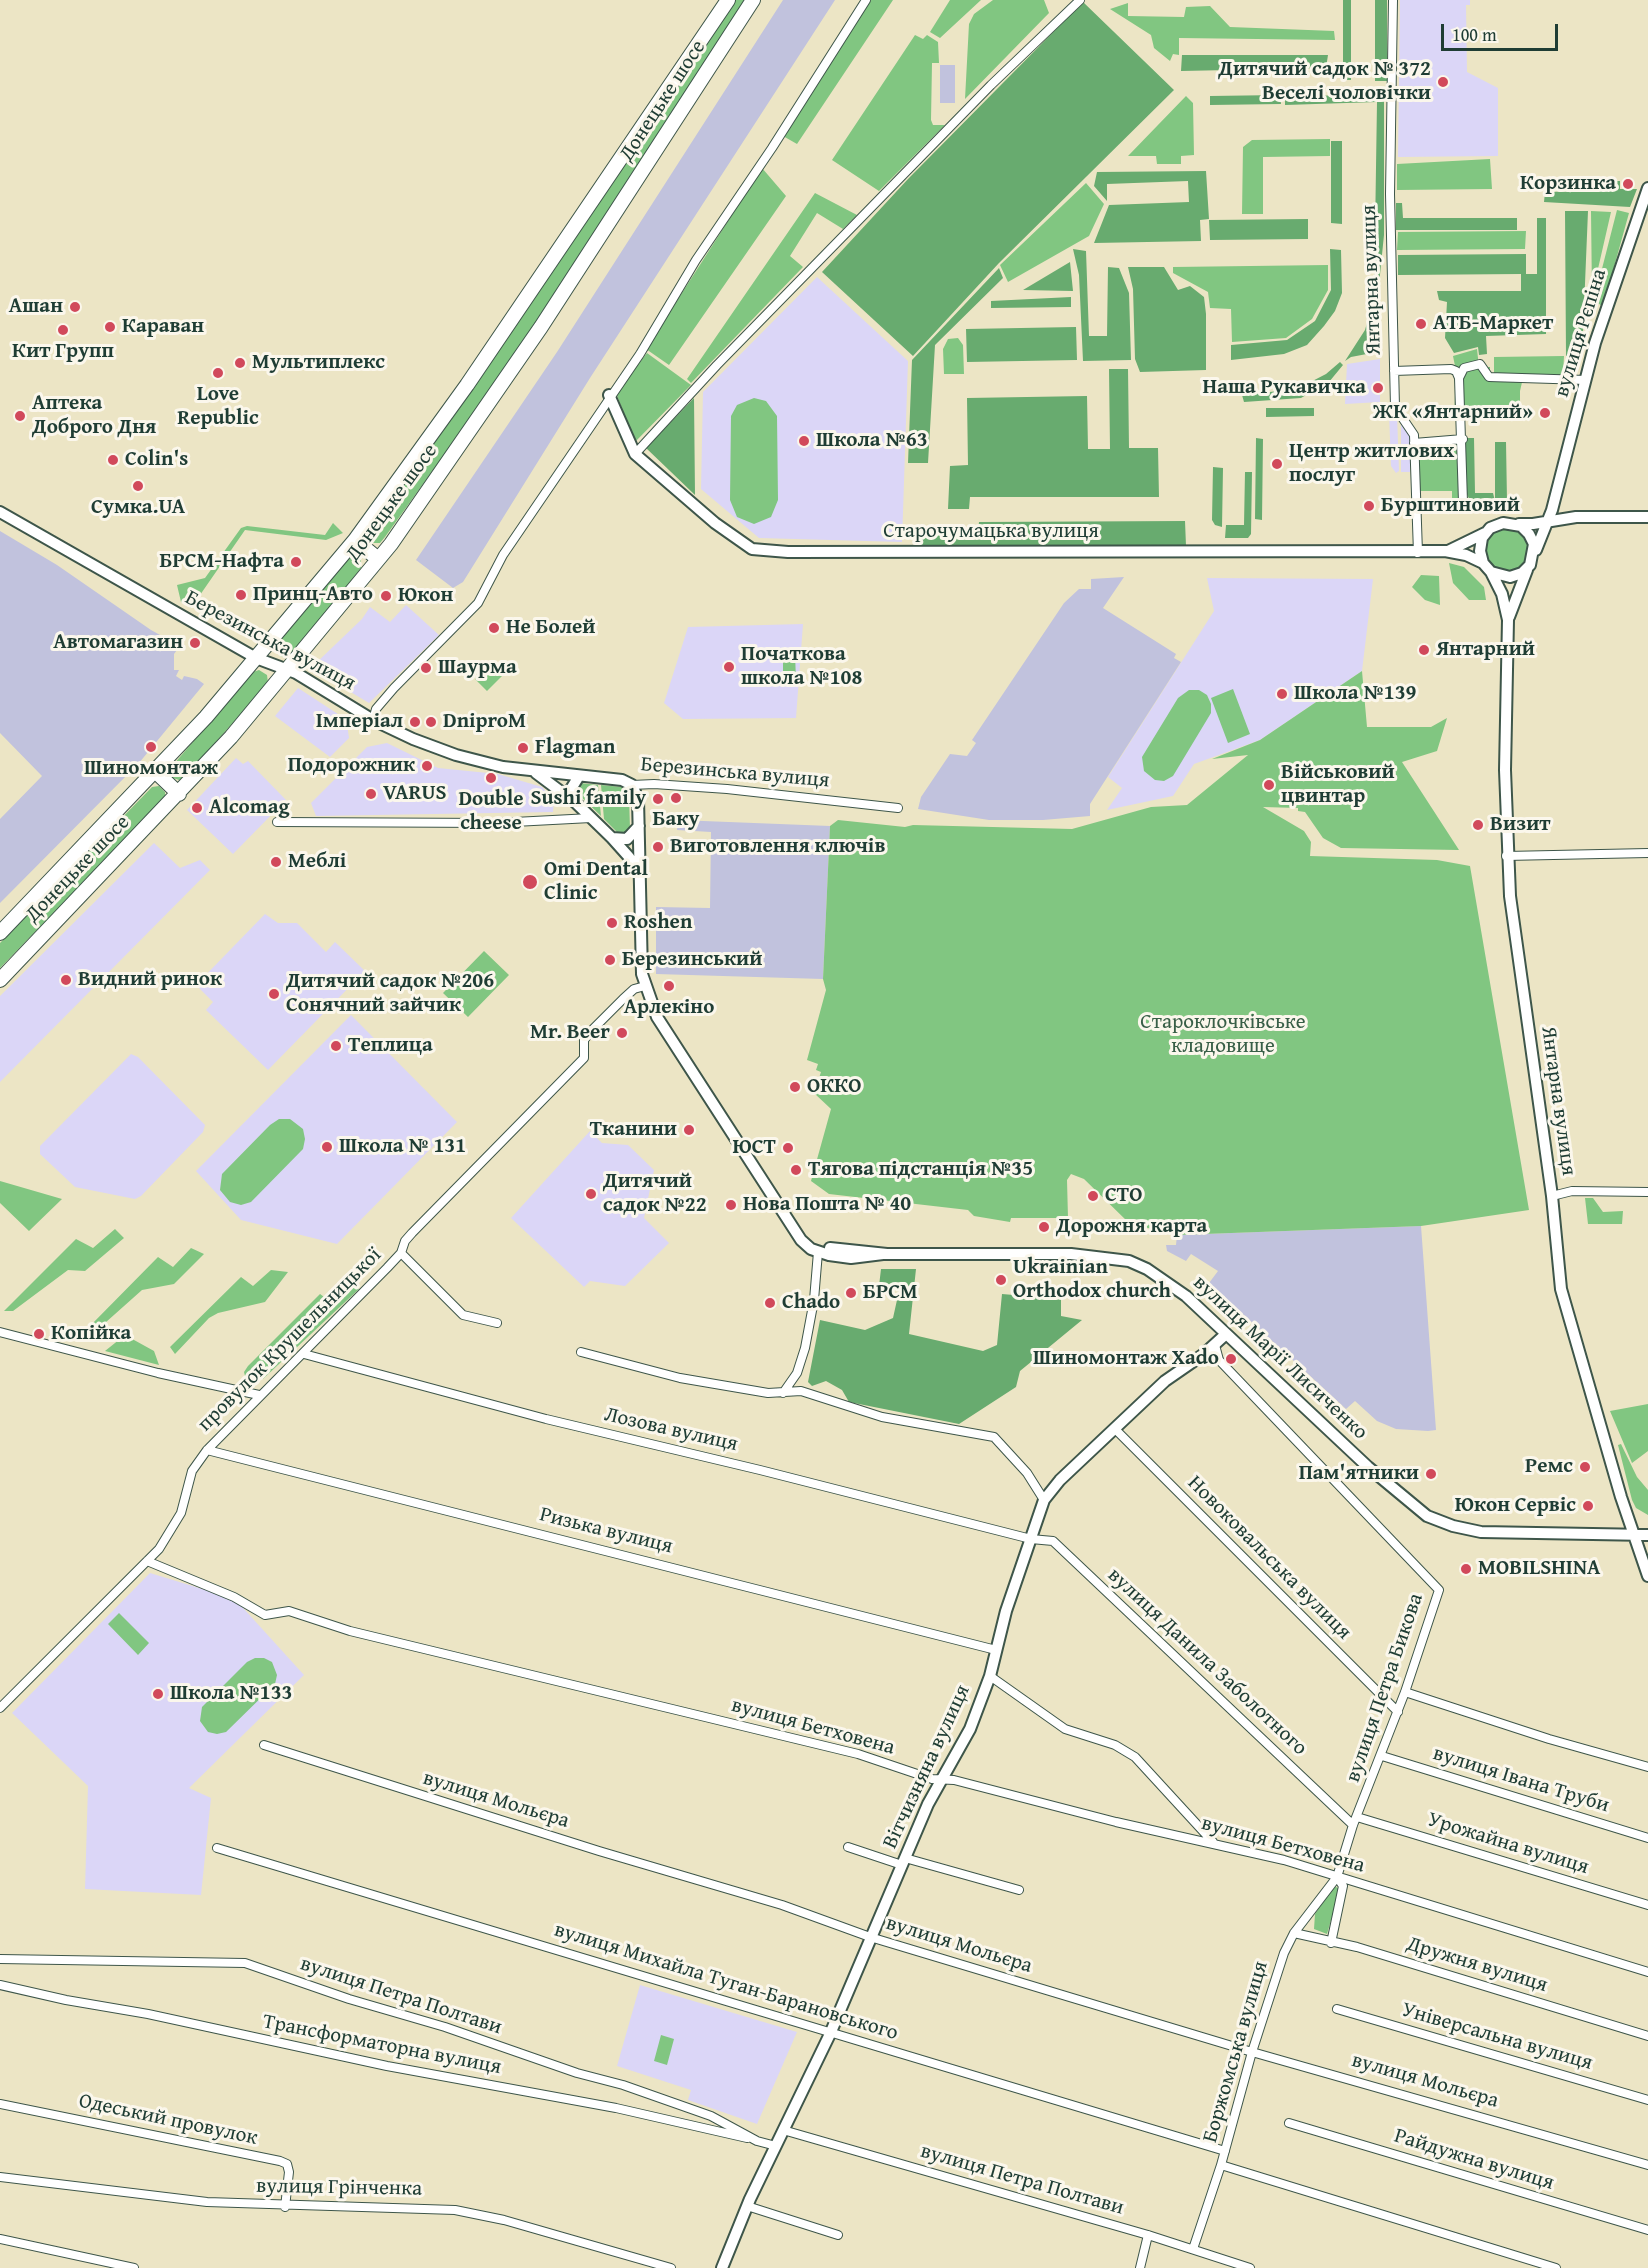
<!DOCTYPE html>
<meta charset="utf-8">
<style>
body{margin:0}
#map{position:relative;width:1648px;height:2268px;overflow:hidden;background:#ece5c5;font-family:"Gentium Book Plus",serif}
canvas{display:block}
.scale{position:absolute;left:1441px;top:24px;width:117px;height:27px;box-sizing:border-box;border:3px solid #1f3d34;border-top:0;padding-left:8px;font-size:18px;line-height:21px;white-space:nowrap;color:#1f3d34;-webkit-text-stroke:4px #fbf7ec;paint-order:stroke}
</style>
<div id="map">
<canvas width="1648" height="2268"></canvas>
<div class="scale">100 m</div>
</div>
<script>
const context = document.querySelector('canvas').getContext('2d');
context.lineJoin = 'round';
function fillPath(path, color) {
  context.fillStyle = color;
  context.fill(path, 'evenodd');
}
function poly(rows) {
  const path = new Path2D();
  for (const r of rows) {
    if (r.length === 3) {
      path.moveTo(r[0] + r[2], r[1]);
      path.arc(r[0], r[1], r[2], 0, 2 * Math.PI);
      continue;
    }
    path.moveTo(r[0], r[1]);
    for (let i = 2; i < r.length; i += 2) path.lineTo(r[i], r[i + 1]);
  }
  return path;
}
function stroke(path, color, width, dash) {
  context.strokeStyle = color;
  context.lineWidth = width;
  context.lineCap = dash ? 'butt' : 'round';
  context.setLineDash(dash || []);
  context.stroke(path);
}
function write(font, color, halo, rows, align = 'center') {
  context.font = font + ' "Gentium Book Plus",serif';
  context.lineWidth = 6;
  context.setLineDash([]);
  context.textBaseline = 'middle';
  context.strokeStyle = halo;
  context.fillStyle = color;
  for (const [text, x, y, turn = 0] of rows) {
    context.save();
    context.translate(x, y);
    context.rotate((+turn || 0) * Math.PI / 180);
    context.textAlign = isNaN(turn) ? turn : align;
    if (halo) context.strokeText(text, 0, 0);
    context.fillText(text, 0, 0);
    context.restore();
  }
}
fillPath(poly([
 [1400,0,1470,0,1470,5,1466,5,1467,72,1498,88,1498,156,1398,157],
 [817,277,908,361,902,542,759,538,701,489,703,392],
 [1380,359,1380,402,1345,404,1347,364],
 [1389,413,1397,414,1399,471,1396,473,1391,466],
 [1401,420,1410,436,1410,472,1401,472],
 [1207,578,1373,579,1362,671,1260,740,1194,764,1173,796,1107,810,1122,788,1108,777,1214,611],
 [406,605,439,635,369,703,329,679,315,664,362,619,370,607,390,622],
 [803,624,796,718,683,719,664,703,688,627],
 [298,688,344,718,347,724,349,738,330,757,275,716],
 [387,743,438,768,498,774,542,787,554,800,553,812,316,816,311,803,367,747],
 [236,758,243,764,248,761,286,800,233,854,187,810],
 [154,843,180,868,200,860,210,870,0,1082,0,996],
 [265,914,278,923,297,923,326,952,335,942,365,971,268,1070,206,1010,213,1002,196,985],
 [351,1015,457,1122,337,1244,241,1220,196,1171],
 [131,1054,138,1057,205,1125,203,1132,141,1196,135,1199,75,1187,40,1154,40,1146],
 [590,1131,602,1143,628,1145,654,1170,644,1218,669,1243,625,1286,590,1281,584,1287,511,1218],
 [150,1573,235,1599,304,1675,189,1788,211,1798,201,1895,85,1889,88,1786,12,1713],
 [640,1985,797,2032,757,2124,688,2100,691,2090,617,2066]
]), '#dbd6f7');
fillPath(poly([
 [783,0,835,0,590,378,463,582,453,588,416,560,557,352],
 [940,65,955,65,955,103,940,103],
 [0,531,57,565,151,630,180,646,174,654,174,670,179,670,176,676,182,680,184,676,197,679,204,684,139,763,0,903,0,819,42,776,0,733],
 [1124,577,1103,608,1176,654,1174,658,1181,662,1090,804,1090,816,1043,820,989,820,918,809,921,797,950,754,967,756,976,743,972,740,1064,603,1079,589,1091,589,1091,579],
 [678,820,830,826,823,979,656,974,656,907,710,908,711,832,677,830],
 [1421,1226,1436,1430,1428,1431,1396,1429,1377,1421,1355,1401,1346,1409,1209,1283,1218,1271,1191,1254,1186,1261,1167,1251,1166,1245,1176,1245,1177,1235]
]), '#c1c2dd');
fillPath(poly([
 [733,0,746,0,512,360,385,537,380,543,372,543,366,534],
 [871,0,893,0,797,144,783,136],
 [950,0,981,0,940,38,930,32],
 [993,0,1044,0,1049,13,965,99,969,24,974,14],
 [1128,3,1128,16,1184,17,1186,7,1210,6,1230,27,1334,31,1335,40,1179,38,1179,55,1173,54,1170,61,1154,48,1151,35,1110,9],
 [915,35,923,39,927,35,938,42,939,63,932,63,931,120,933,125,945,125,879,191,832,160],
 [1186,96,1193,103,1194,155,1181,156,1181,164,1157,164,1156,156,1128,156],
 [1330,139,1330,156,1263,157,1263,214,1242,214,1243,147,1252,140],
 [1490,159,1492,189,1397,190,1397,164],
 [762,168,786,196,669,365,646,349],
 [1086,183,1104,204,1089,236,1008,282,1000,265],
 [815,193,857,215,843,229,817,213,790,256,803,267,691,383,687,379],
 [1617,210,1629,213,1603,307,1594,300],
 [1591,211,1611,212,1592,295],
 [1526,231,1525,249,1397,250,1398,232],
 [1328,265,1328,290,1312,319,1286,338,1232,342,1231,309,1210,308,1208,292,1173,273,1173,267],
 [958,338,963,345,964,374,944,374,943,349,948,339],
 [1477,349,1479,367,1490,367,1490,376,1523,378,1520,391,1520,417,1454,419,1456,371,1453,356],
 [647,353,691,385,635,442,616,393],
 [1564,356,1563,375,1494,374,1494,357],
 [754,398,766,401,777,416,778,500,771,517,754,524,737,517,730,500,731,416,737,405],
 [1461,441,1462,501,1452,501,1452,491,1418,491,1416,445],
 [333,523,343,533,326,540,245,530,191,608,181,602,177,585,205,578,241,528,247,526,325,535],
 [1507,550,22],
 [352,555,361,559,361,568,293,654,287,658,280,656,276,650,278,643,347,558],
 [1449,563,1464,567,1484,587,1486,600,1469,600,1453,583],
 [1421,575,1439,576,1440,605,1425,600,1412,587],
 [783,652,795,652,796,682,783,682],
 [493,662,504,674,487,691,475,679],
 [259,670,267,675,268,683,185,777,179,780,173,778,170,771,173,765,253,672],
 [1362,671,1367,727,1431,727,1447,718,1437,751,1402,762,1459,850,1341,848,1323,838,1305,812,1298,811,1298,808,1263,807,1304,831,1311,842,1310,856,1437,860,1470,866,1529,1210,1421,1226,1177,1235,1177,1228,1152,1229,1129,1223,1084,1179,1071,1174,1067,1180,1068,1218,1011,1218,1010,1222,974,1216,968,1210,829,1194,811,1181,831,1109,814,1093,821,1072,816,1070,818,1064,807,1060,826,990,823,979,830,826,838,820,905,827,913,825,1072,829,1151,807,1187,805,1248,755,1212,759,1260,740],
 [1233,689,1250,734,1228,743,1211,698],
 [1189,690,1199,690,1207,695,1211,704,1211,713,1173,776,1164,781,1155,780,1144,771,1142,757,1178,698],
 [580,783,598,785,601,816,578,794,576,788],
 [601,785,622,787,629,795,630,829,627,834,619,834,604,819],
 [159,786,165,792,165,798,0,968,0,943,152,787],
 [484,951,509,975,468,1017,443,993],
 [279,1119,290,1119,303,1129,305,1139,303,1149,251,1202,241,1205,230,1202,220,1190,222,1174,270,1125],
 [0,1181,62,1199,29,1231,0,1203],
 [1585,1198,1593,1198,1603,1212,1623,1211,1622,1224,1588,1224],
 [115,1229,124,1238,85,1271,68,1270,13,1311,4,1311,76,1239,93,1248],
 [191,1248,204,1254,174,1284,142,1290,96,1331,89,1327,158,1257,173,1267],
 [271,1270,288,1272,265,1302,218,1313,209,1318,175,1354,170,1347,241,1277,253,1286],
 [354,1285,359,1289,263,1379,246,1380,244,1372,248,1366,320,1294,334,1304],
 [125,1335,154,1351,159,1365,105,1351],
 [1648,1404,1648,1451,1632,1463,1610,1411],
 [1621,1444,1637,1477,1648,1490,1648,1515,1636,1508,1632,1500,1618,1445],
 [119,1613,149,1643,138,1655,108,1624],
 [255,1658,264,1658,272,1662,277,1675,275,1684,226,1732,217,1734,208,1732,200,1721,202,1707,247,1662],
 [1334,1886,1340,1889,1327,1934,1314,1929,1315,1914],
 [661,2035,674,2039,667,2065,654,2061]
]), '#81c681');
fillPath(poly([
 [1343,0,1351,0,1351,80,1343,80],
 [1375,0,1387,0,1387,81,1375,81],
 [1083,2,1174,90,999,263,913,356,822,272,908,179],
 [1182,55,1328,55,1326,68,1181,71],
 [1280,95,1281,104,1210,105,1210,96],
 [1384,95,1384,235,1372,353,1351,357,1345,361,1365,330,1374,298,1377,102,1285,105,1285,96],
 [1331,141,1342,141,1342,224,1331,223],
 [1206,171,1209,219,1200,220,1201,241,1094,243,1109,205,1189,202,1188,181,1107,184,1107,201,1094,186,1097,172],
 [1606,181,1620,181,1620,189,1637,189,1630,207,1544,202,1545,192,1606,191],
 [1396,203,1402,203,1403,218,1517,218,1517,230,1396,230],
 [1565,211,1588,211,1582,356,1566,356],
 [1537,218,1546,218,1546,334,1486,336,1487,354,1479,355,1478,347,1454,353,1445,338,1447,302,1439,300,1437,291,1521,291,1521,274,1398,275,1398,255,1526,254,1526,274,1537,274],
 [1308,219,1308,239,1210,240,1209,220],
 [1073,249,1086,251,1089,336,1107,336,1108,267,1119,268,1129,293,1131,360,1083,361,1079,275],
 [1330,249,1341,250,1342,293,1335,311,1324,326,1307,345,1284,354,1231,360,1231,345,1287,340,1315,321,1331,290],
 [1070,262,1073,291,1023,290],
 [1128,267,1164,267,1178,290,1190,286,1204,297,1206,314,1206,370,1140,372,1135,359,1133,289],
 [999,268,1003,278,935,345,928,463,908,463,912,360],
 [1071,297,1071,307,991,308,991,301],
 [1076,327,1077,360,967,362,966,329],
 [1340,362,1343,365,1329,382,1301,398,1244,402,1242,395,1297,389,1326,374],
 [1109,369,1128,369,1129,448,1158,448,1159,497,970,497,969,509,948,509,950,466,968,465,967,398,1087,396,1088,449,1110,449],
 [694,398,695,495,646,448],
 [1266,408,1314,408,1314,416,1266,417],
 [1256,438,1263,439,1262,520,1255,519],
 [1465,438,1474,438,1475,493,1493,493,1495,501,1495,442,1506,442,1507,501,1471,503,1466,492],
 [1213,467,1223,468,1222,527,1215,525,1212,520],
 [1245,472,1252,472,1251,534,1248,538,1225,538,1226,525,1244,525],
 [1185,521,1186,546,917,545,917,530,978,531,979,522],
 [881,1269,916,1269,909,1334,983,1351,997,1345,1002,1294,1061,1299,1061,1316,1082,1320,1020,1371,1016,1387,959,1424,849,1402,842,1390,826,1381,812,1386,808,1382,820,1320,865,1330,893,1318,899,1291,879,1286]
]), '#68ab6f');
const street = poly([
 [1393,0,1390,194,1395,407,1414,435,1418,553],
 [1394,371,1451,369,1456,371,1459,378],
 [1414,443,1463,439],
 [635,454,717,365,991,85,1080,0],
 [1463,502,1459,378,1464,368,1480,364,1489,377,1586,380],
 [373,720,376,709,394,688,478,603,503,555,640,354,696,260,772,148,866,0],
 [632,785,654,784,727,789,898,808],
 [277,822,495,823,591,818],
 [1506,856,1648,853],
 [1552,1196,1572,1191,1648,1192],
 [401,1253,463,1315,497,1323],
 [0,1332,158,1373,259,1395],
 [1215,1345,1219,1360,1439,1590,1405,1692,1353,1825,1337,1877,1343,1886,1331,1943],
 [581,1352,680,1378,768,1393,801,1391,882,1417,994,1437,1027,1473,1044,1500],
 [304,1354,546,1419,760,1470,1031,1539,1053,1541,1353,1825],
 [783,1393,797,1373,805,1348,814,1300,818,1252],
 [1115,1429,1398,1712],
 [207,1450,996,1650],
 [147,1561,234,1597,265,1615,289,1611,350,1631,858,1754,932,1779,954,1780,1116,1822,1284,1860,1648,1972],
 [990,1676,1065,1729,1115,1745,1135,1757,1213,1842],
 [1405,1692,1549,1739,1648,1767],
 [0,1708,159,1549,181,1513,192,1471,207,1450,387,1268,401,1253,405,1241,412,1233,584,1058,584,1040,592,1030,623,999,634,989,645,986],
 [264,1745,599,1851,782,1905,870,1937,1252,2052,1648,2165],
 [1382,1756,1648,1838],
 [1357,1817,1648,1905],
 [848,1847,902,1865],
 [217,1848,1225,2151],
 [905,1858,1019,1890],
 [1294,1933,1357,1947,1648,2036],
 [0,1959,245,1963,349,1999,445,2027,577,2073,623,2085,711,2116,757,2141,776,2146],
 [0,1985,66,2000,148,2014,387,2066,616,2108,747,2138],
 [1337,2009,1648,2100],
 [0,2104,280,2161,287,2164,289,2172,285,2207],
 [1289,2123,1648,2230],
 [783,2130,1148,2235,1250,2268],
 [1221,2165,1556,2268],
 [0,2177,207,2202,455,2210,504,2220,671,2268],
 [747,2206,838,2235],
 [0,2239,134,2268],
 [1193,2249,1221,2165,1252,2052,1284,1953,1294,1933,1337,1877],
 [1140,2268,1148,2235]
]);
const secondary = poly([
 [609,395,635,454,715,523,752,549,788,552,1445,551,1466,555,1483,563],
 [0,512,256,658,296,673,373,720,413,739,456,755,503,767,622,780,632,785,638,799,642,974,657,1017,801,1240,811,1249,829,1255,851,1258,883,1254],
 [1519,524,1533,524,1576,517,1648,517],
 [1536,550,1552,510,1595,343,1648,188],
 [1448,551,1485,533],
 [1491,572,1510,577,1522,573,1530,565,1534,544,1529,534,1521,526,1503,523,1490,528,1482,538,1480,551,1483,563,1491,572,1502,594,1508,620,1505,770,1510,896,1552,1196,1561,1289,1621,1497,1648,1576],
 [1509,617,1527,570],
 [536,773,576,803,612,838,629,857,639,875],
 [576,802,571,789,579,776],
 [612,838,627,839,639,826],
 [830,1248,887,1254,1071,1254,1129,1261,1147,1269,1186,1296,1368,1467,1427,1516,1453,1526,1481,1532,1648,1535],
 [722,2268,750,2199,830,2034,928,1804,970,1729,990,1676,1006,1611,1044,1500,1060,1480,1165,1381,1204,1354,1226,1334]
]);
const highway = poly([
 [355,540,378,559],
 [156,772,179,794],
 [0,933,206,717,355,540,467,385,728,0],
 [0,980,231,737,391,544,541,327,753,0]
]);
stroke(street, '#3e564a', 10);
stroke(secondary, '#3e564a', 14);
stroke(highway, '#3e564a', 16);
stroke(street, '#fff', 8);
stroke(secondary, '#fff', 10);
stroke(highway, '#fff', 14);
for (const [x, y, r, color] of [
 [1443,82,6,"#d1495b"],
 [1628,184,6,"#d1495b"],
 [75,307,6,"#d1495b"],
 [1421,324,6,"#d1495b"],
 [110,327,6,"#d1495b"],
 [63,330,6,"#d1495b"],
 [240,363,6,"#d1495b"],
 [218,373,6,"#d1495b"],
 [1378,388,6,"#d1495b"],
 [1545,413,6,"#d1495b"],
 [20,416,6,"#d1495b"],
 [804,441,6,"#d1495b"],
 [113,460,6,"#d1495b"],
 [1277,464,6,"#d1495b"],
 [138,486,6,"#d1495b"],
 [1369,506,6,"#d1495b"],
 [296,562,6,"#d1495b"],
 [241,595,6,"#d1495b"],
 [386,596,6,"#d1495b"],
 [494,628,6,"#d1495b"],
 [195,643,6,"#d1495b"],
 [1424,650,6,"#d1495b"],
 [729,667,6,"#d1495b"],
 [426,668,6,"#d1495b"],
 [1282,694,6,"#d1495b"],
 [415,722,6,"#d1495b"],
 [431,722,6,"#d1495b"],
 [151,747,6,"#d1495b"],
 [523,748,6,"#d1495b"],
 [427,766,6,"#d1495b"],
 [491,778,6,"#d1495b"],
 [1269,785,6,"#d1495b"],
 [371,794,6,"#d1495b"],
 [676,798,6,"#d1495b"],
 [658,799,6,"#d1495b"],
 [197,808,6,"#d1495b"],
 [1478,825,6,"#d1495b"],
 [658,847,6,"#d1495b"],
 [276,862,6,"#d1495b"],
 [530,882,8,"#d1495b"],
 [612,923,6,"#d1495b"],
 [610,960,6,"#d1495b"],
 [66,980,6,"#d1495b"],
 [669,986,6,"#d1495b"],
 [274,994,6,"#d1495b"],
 [622,1033,6,"#d1495b"],
 [336,1046,6,"#d1495b"],
 [795,1087,6,"#d1495b"],
 [689,1130,6,"#d1495b"],
 [327,1147,6,"#d1495b"],
 [788,1148,6,"#d1495b"],
 [796,1170,6,"#d1495b"],
 [591,1194,6,"#d1495b"],
 [1093,1196,6,"#d1495b"],
 [731,1205,6,"#d1495b"],
 [1044,1227,6,"#d1495b"],
 [1001,1280,6,"#d1495b"],
 [851,1293,6,"#d1495b"],
 [770,1303,6,"#d1495b"],
 [39,1334,6,"#d1495b"],
 [1231,1359,6,"#d1495b"],
 [1585,1467,6,"#d1495b"],
 [1431,1474,6,"#d1495b"],
 [1588,1506,6,"#d1495b"],
 [1466,1569,6,"#d1495b"],
 [158,1694,6,"#d1495b"]
]) {
  const dot = new Path2D();
  dot.arc(x, y, r, 0, 2 * Math.PI);
  context.fillStyle = color;
  context.fill(dot);
  stroke(dot, '#fbf7ec', 2);
}
write('bold 21px', '#1f3d34', '#fbf7ec', [
 ["Дитячий садок № 372",1431,70,"right"],
 ["Веселі чоловічки",1431,94,"right"],
 ["Корзинка",1616,184,"right"],
 ["Ашан",63,307,"right"],
 ["АТБ-Маркет",1433,324],
 ["Караван",122,327],
 ["Кит Групп",63,352,"center"],
 ["Мультиплекс",252,363],
 ["Наша Рукавичка",1366,388,"right"],
 ["Love",218,395,"center"],
 ["Republic",218,419,"center"],
 ["Аптека",32,404],
 ["Доброго Дня",32,428],
 ["ЖК «Янтарний»",1533,413,"right"],
 ["Школа №63",816,441],
 ["Центр житлових",1289,452],
 ["послуг",1289,476],
 ["Colin's",125,460],
 ["Бурштиновий",1381,506],
 ["Сумка.UA",138,508,"center"],
 ["БРСМ-Нафта",284,562,"right"],
 ["Принц-Авто",253,595],
 ["Юкон",398,596],
 ["Не Болей",506,628],
 ["Автомагазин",183,643,"right"],
 ["Янтарний",1436,650],
 ["Початкова",741,655],
 ["школа №108",741,679],
 ["Шаурма",438,668],
 ["Школа №139",1294,694],
 ["Імперіал",403,722,"right"],
 ["DniproM",443,722],
 ["Flagman",535,748],
 ["Подорожник",415,766,"right"],
 ["Шиномонтаж",151,769,"center"],
 ["Військовий",1281,773],
 ["цвинтар",1281,797],
 ["VARUS",383,794],
 ["Sushi family",646,799,"right"],
 ["Double",491,800,"center"],
 ["cheese",491,824,"center"],
 ["Alcomag",209,808],
 ["Баку",676,820,"center"],
 ["Визит",1490,825],
 ["Виготовлення ключів",670,847],
 ["Меблі",288,862],
 ["Omi Dental",544,870],
 ["Clinic",544,894],
 ["Roshen",624,923],
 ["Березинський",622,960],
 ["Видний ринок",78,980],
 ["Дитячий садок №206",286,982],
 ["Сонячний зайчик",286,1006],
 ["Арлекіно",669,1008,"center"],
 ["Mr. Beer",610,1033,"right"],
 ["Теплица",348,1046],
 ["ОККО",807,1087],
 ["Тканини",677,1130,"right"],
 ["Школа № 131",339,1147],
 ["ЮСТ",776,1148,"right"],
 ["Тягова пiдстанцiя №35",808,1170],
 ["Дитячий",603,1182],
 ["садок №22",603,1206],
 ["СТО",1105,1196],
 ["Нова Пошта № 40",743,1205],
 ["Дорожня карта",1056,1227],
 ["Ukrainian",1013,1268],
 ["Orthodox church",1013,1292],
 ["БРСМ",863,1293],
 ["Chado",782,1303],
 ["Копійка",51,1334],
 ["Шиномонтаж Xado",1219,1359,"right"],
 ["Ремс",1573,1467,"right"],
 ["Пам'ятники",1419,1474,"right"],
 ["Юкон Сервіс",1576,1506,"right"],
 ["MOBILSHINA",1478,1569],
 ["Школа №133",170,1694]
], 'left');
write('21px', '#1f3d34', '#fbf7ec', [
 ["Донецьке шосе",663,101,-57],
 ["Янтарна вулиця",1372,280,-92],
 ["вулиця Рєпіна",1581,333,-73],
 ["Донецьке шосе",392,503,-54],
 ["Старочумацька вулиця",991,532],
 ["Березинська вулиця",270,641,28],
 ["Березинська вулиця",735,773,5],
 ["Донецьке шосе",78,869,-46],
 ["Янтарна вулиця",1558,1101,82],
 ["провулок Крушельницької",290,1340,-45],
 ["вулиця Марії Лисиченко",1280,1358,43],
 ["Лозова вулиця",671,1430,13],
 ["Ризька вулиця",606,1531,14],
 ["Новоковальська вулиця",1269,1558,45],
 ["вулиця Данила Заболотного",1207,1662,43],
 ["вулиця Петра Бикова",1385,1688,-71],
 ["вулиця Бетховена",813,1727,15],
 ["Вітчизняна вулиця",927,1767,-65],
 ["вулиця Івана Труби",1521,1780,17],
 ["вулиця Мольєра",496,1800,17],
 ["Урожайна вулиця",1508,1844,17],
 ["вулиця Бетховена",1283,1845,15],
 ["вулиця Мольєра",959,1945,17],
 ["Дружня вулиця",1477,1965,17],
 ["вулиця Михайла Туган-Барановського",726,1982,17],
 ["вулиця Петра Полтави",401,1996,18],
 ["Універсальна вулиця",1497,2037,16],
 ["Трансформаторна вулиця",382,2045,11],
 ["Боржомська вулиця",1236,2052,-74],
 ["вулиця Мольєра",1425,2081,16],
 ["Одеський провулок",168,2120,12],
 ["Райдужна вулиця",1474,2160,17],
 ["вулиця Петра Полтави",1022,2180,16],
 ["вулиця Грінченка",339,2188,1]
]);
write('21px', '#385f47', '#fbf7ec', [
 ["Староклочківське",1223,1023],
 ["кладовище",1223,1047]
]);
</script>
